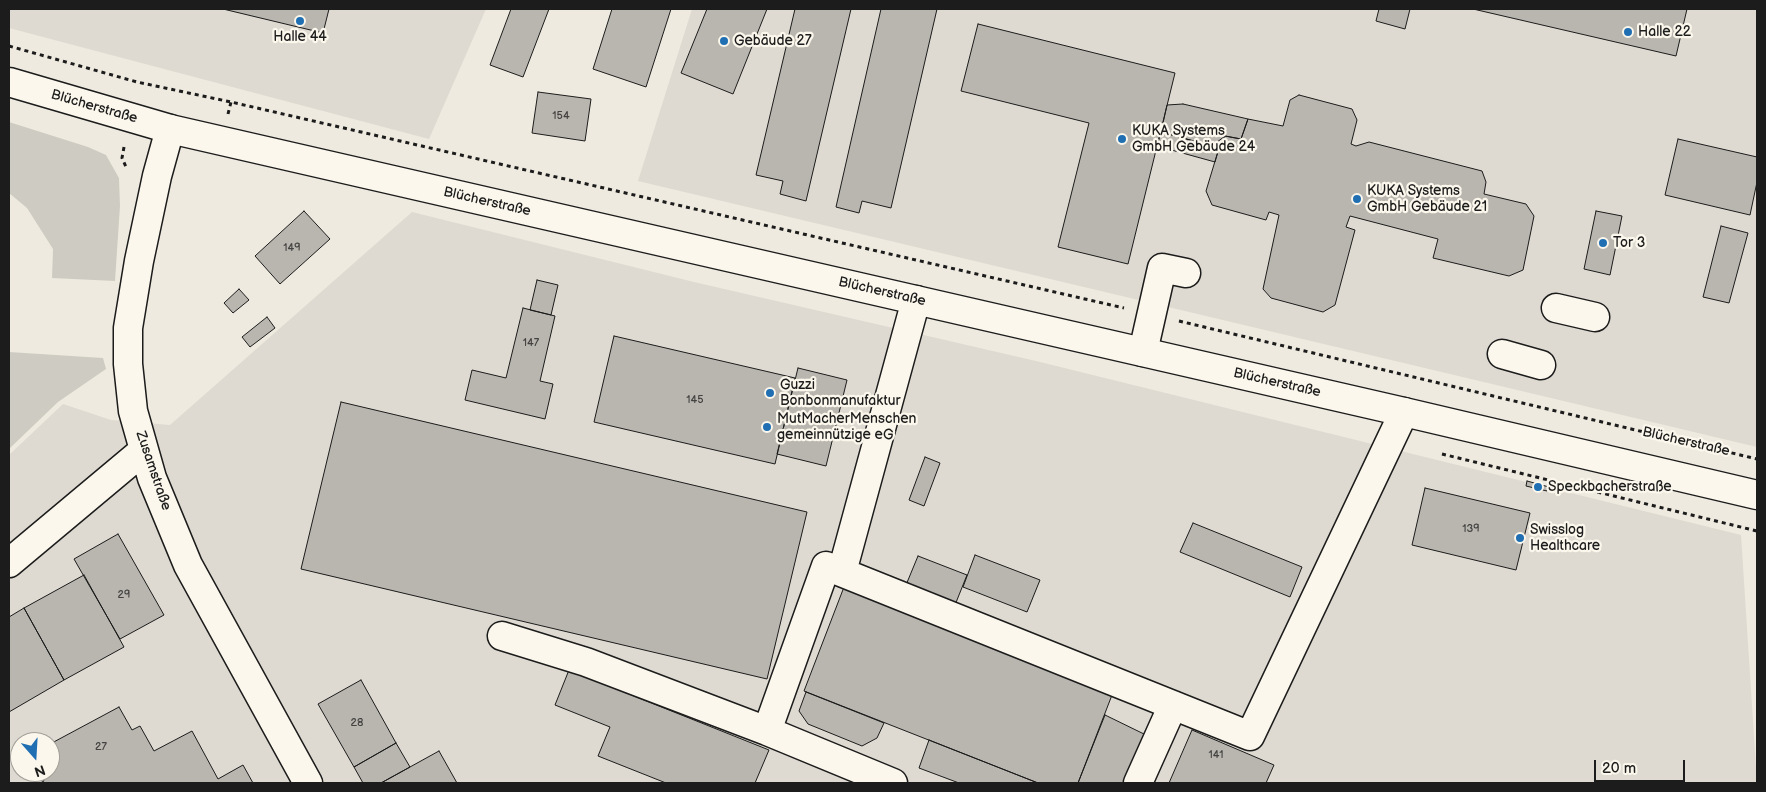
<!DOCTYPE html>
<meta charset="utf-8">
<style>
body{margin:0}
#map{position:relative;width:1766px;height:792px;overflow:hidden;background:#eeeadf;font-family:"Balsamiq Sans",sans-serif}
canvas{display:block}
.frame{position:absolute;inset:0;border:10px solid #1c1c1c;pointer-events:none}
.north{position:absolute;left:10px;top:732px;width:50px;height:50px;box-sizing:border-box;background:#fbf7ec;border:1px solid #a29f99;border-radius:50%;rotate:161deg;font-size:14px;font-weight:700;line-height:20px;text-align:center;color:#1c1c1c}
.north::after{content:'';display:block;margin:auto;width:18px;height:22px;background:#1f6fb2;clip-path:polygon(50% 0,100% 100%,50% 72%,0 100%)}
.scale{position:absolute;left:1594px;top:760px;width:91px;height:22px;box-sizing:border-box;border:2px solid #1c1c1c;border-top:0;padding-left:6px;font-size:15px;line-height:18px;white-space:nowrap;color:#1c1c1c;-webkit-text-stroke:4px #fbf7ec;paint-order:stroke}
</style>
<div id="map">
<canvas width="1766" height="792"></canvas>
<div class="frame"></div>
<div class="north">N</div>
<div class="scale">20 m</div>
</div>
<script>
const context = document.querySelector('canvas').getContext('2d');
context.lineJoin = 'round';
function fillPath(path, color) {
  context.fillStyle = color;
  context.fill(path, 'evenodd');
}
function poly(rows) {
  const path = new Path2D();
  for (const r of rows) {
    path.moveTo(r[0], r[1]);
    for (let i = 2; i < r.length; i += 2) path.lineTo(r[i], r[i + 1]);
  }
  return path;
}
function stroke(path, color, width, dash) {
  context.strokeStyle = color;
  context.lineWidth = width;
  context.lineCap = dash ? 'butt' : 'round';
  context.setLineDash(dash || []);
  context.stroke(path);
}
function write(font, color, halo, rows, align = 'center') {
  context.font = font + ' "Balsamiq Sans",sans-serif';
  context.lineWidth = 4.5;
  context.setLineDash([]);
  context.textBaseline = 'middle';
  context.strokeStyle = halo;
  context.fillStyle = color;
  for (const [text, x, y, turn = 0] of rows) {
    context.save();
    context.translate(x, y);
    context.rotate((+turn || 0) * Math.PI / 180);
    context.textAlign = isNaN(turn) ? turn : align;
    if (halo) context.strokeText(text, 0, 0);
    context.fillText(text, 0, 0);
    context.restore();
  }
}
fillPath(poly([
 [9,9,486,9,429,139,9,28],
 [692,9,1757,9,1757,447,638,181],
 [412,212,694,282,1036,361,1741,535,1757,783,9,783,9,455,63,404,111,420,170,425],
 [20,742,50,742,50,772,20,772]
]), '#dedad1');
fillPath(poly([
 [9,122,88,147,106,155,119,178,120,206,115,281,52,278,53,249,27,208,9,193],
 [9,352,103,358,106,369,58,402,9,449]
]), '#ceccc2');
const building = poly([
 [223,9,329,9,323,33,223,9],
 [511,9,549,9,523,77,490,65,511,9],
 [612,9,671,9,646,87,593,69,612,9],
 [707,9,767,9,733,94,681,73,707,9],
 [795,9,851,9,806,201,780,194,783,181,756,175,795,9],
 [881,9,937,9,891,208,862,201,859,213,836,207,881,9],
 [1379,9,1410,9,1405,29,1376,21,1379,9],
 [1473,9,1687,9,1676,56,1473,9],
 [978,24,1175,73,1128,264,1058,247,1089,123,961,91,978,24],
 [538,92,591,99,585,141,532,133,538,92],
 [1299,95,1352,109,1357,120,1351,144,1356,146,1369,142,1482,171,1486,182,1484,194,1526,204,1534,216,1523,270,1509,276,1433,258,1438,239,1350,216,1346,227,1355,230,1335,305,1323,312,1271,298,1263,289,1279,215,1269,212,1266,220,1212,205,1206,191,1219,148,1225,136,1241,139,1248,119,1283,126,1290,100,1299,95],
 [1183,104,1248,119,1241,139,1225,136,1212,146,1161,132,1167,105,1183,104],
 [1161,132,1219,148,1215,162,1157,146,1161,132],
 [1678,139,1757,157,1757,182,1750,215,1665,195,1678,139],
 [304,211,330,239,280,284,255,256,304,211],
 [1596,211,1622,216,1610,275,1584,269,1596,211],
 [1721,226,1748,233,1729,303,1703,297,1721,226],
 [537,280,558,285,551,315,530,310,537,280],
 [239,289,249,300,233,313,224,303,239,289],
 [523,308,555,316,540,381,553,384,545,419,465,400,472,370,506,378,523,308],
 [267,317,275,328,250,347,242,337,267,317],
 [614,336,795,378,775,464,594,422,614,336],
 [798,368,847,380,826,466,777,454,798,368],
 [341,402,807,512,767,679,301,569,341,402],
 [925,457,940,463,924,506,909,500,925,457],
 [1527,481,1549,487,1547,491,1526,486,1527,481],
 [1425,488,1530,513,1516,570,1412,545,1425,488],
 [1193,523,1302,567,1290,597,1180,552,1193,523],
 [118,534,164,615,120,639,74,559,118,534],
 [975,555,1040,580,1027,612,963,587,975,555],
 [918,556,967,575,955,605,906,585,918,556],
 [84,575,124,647,64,680,24,608,84,575],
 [844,587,1112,695,1078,783,1038,783,804,691,844,587],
 [24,608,64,680,9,712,9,617,24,608],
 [569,670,769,750,755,783,666,783,598,756,610,727,555,705,569,670],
 [361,680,396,743,354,767,318,704,361,680],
 [806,692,884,723,877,738,862,746,808,724,799,711,806,692],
 [119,707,132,730,140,726,154,751,192,731,218,779,243,765,253,783,40,783,44,781,39,772,50,772,50,744,119,707],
 [1105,715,1146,735,1127,783,1078,783,1105,715],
 [1192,730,1274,765,1266,783,1169,783,1192,730],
 [929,740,1038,783,959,783,919,768,929,740],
 [396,743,410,767,381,783,363,783,354,767,396,743],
 [439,751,457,783,381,783,439,751]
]);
fillPath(building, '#b9b6af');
stroke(building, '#1c1c1c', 1);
const minor = poly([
 [170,129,157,176,139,261,128,328,128,364,133,411,152,478,188,565,308,783],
 [1556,308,1595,317],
 [1143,352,1162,268,1186,273],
 [1502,354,1541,365],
 [9,563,144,450],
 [842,572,916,300],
 [502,636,586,662,767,731,893,783],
 [767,731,826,566,1250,736,1404,412],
 [1138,783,1173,705]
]);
const major = poly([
 [9,82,170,129,1404,412,1757,495]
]);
stroke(minor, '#1c1c1c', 31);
stroke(major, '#1c1c1c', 31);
stroke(poly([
 [9,46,137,82,231,102,1124,308],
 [228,114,231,102],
 [124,147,122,158,127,169],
 [1179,321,1757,459],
 [1442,454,1757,531]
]), '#1c1c1c', 3, [4, 4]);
stroke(minor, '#fbf7ec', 28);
stroke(major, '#fbf7ec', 28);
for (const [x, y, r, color] of [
 [300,21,5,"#1f6fb2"],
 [1628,32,5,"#1f6fb2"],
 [724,41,5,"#1f6fb2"],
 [1122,139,5,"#1f6fb2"],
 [1357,199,5,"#1f6fb2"],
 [1603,243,5,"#1f6fb2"],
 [770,393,5,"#1f6fb2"],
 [767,427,5,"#1f6fb2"],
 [1538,487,5,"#1f6fb2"],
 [1520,538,5,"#1f6fb2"]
]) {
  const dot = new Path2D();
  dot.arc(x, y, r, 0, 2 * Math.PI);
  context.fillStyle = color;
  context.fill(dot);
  stroke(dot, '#fbf7ec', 2);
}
write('11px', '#434241', null, [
 ["154",561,116],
 ["149",292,248],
 ["147",531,343],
 ["145",695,400],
 ["139",1471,529],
 ["29",124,595],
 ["28",357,723],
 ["27",101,747],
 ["141",1216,755]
]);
write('14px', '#1c1c1c', '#fbf7ec', [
 ["Halle 22",1638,32],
 ["Halle 44",300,37,"center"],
 ["Gebäude 27",734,41],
 ["KUKA Systems",1132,131],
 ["GmbH Gebäude 24",1132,147],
 ["KUKA Systems",1367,191],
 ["GmbH Gebäude 21",1367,207],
 ["Tor 3",1613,243],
 ["Guzzi",780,385],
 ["Bonbonmanufaktur",780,401],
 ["MutMacherMenschen",777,419],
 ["gemeinnützige eG",777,435],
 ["Speckbacherstraße",1548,487],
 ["Swisslog",1530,530],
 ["Healthcare",1530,546]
], 'left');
write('14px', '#1c1c1c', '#fbf7ec', [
 ["Blücherstraße",94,107,16],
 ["Blücherstraße",487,202,13],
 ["Blücherstraße",882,292,13],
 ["Blücherstraße",1277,383,13],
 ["Blücherstraße",1686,442,13],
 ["Zusamstraße",153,471,71]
]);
</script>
